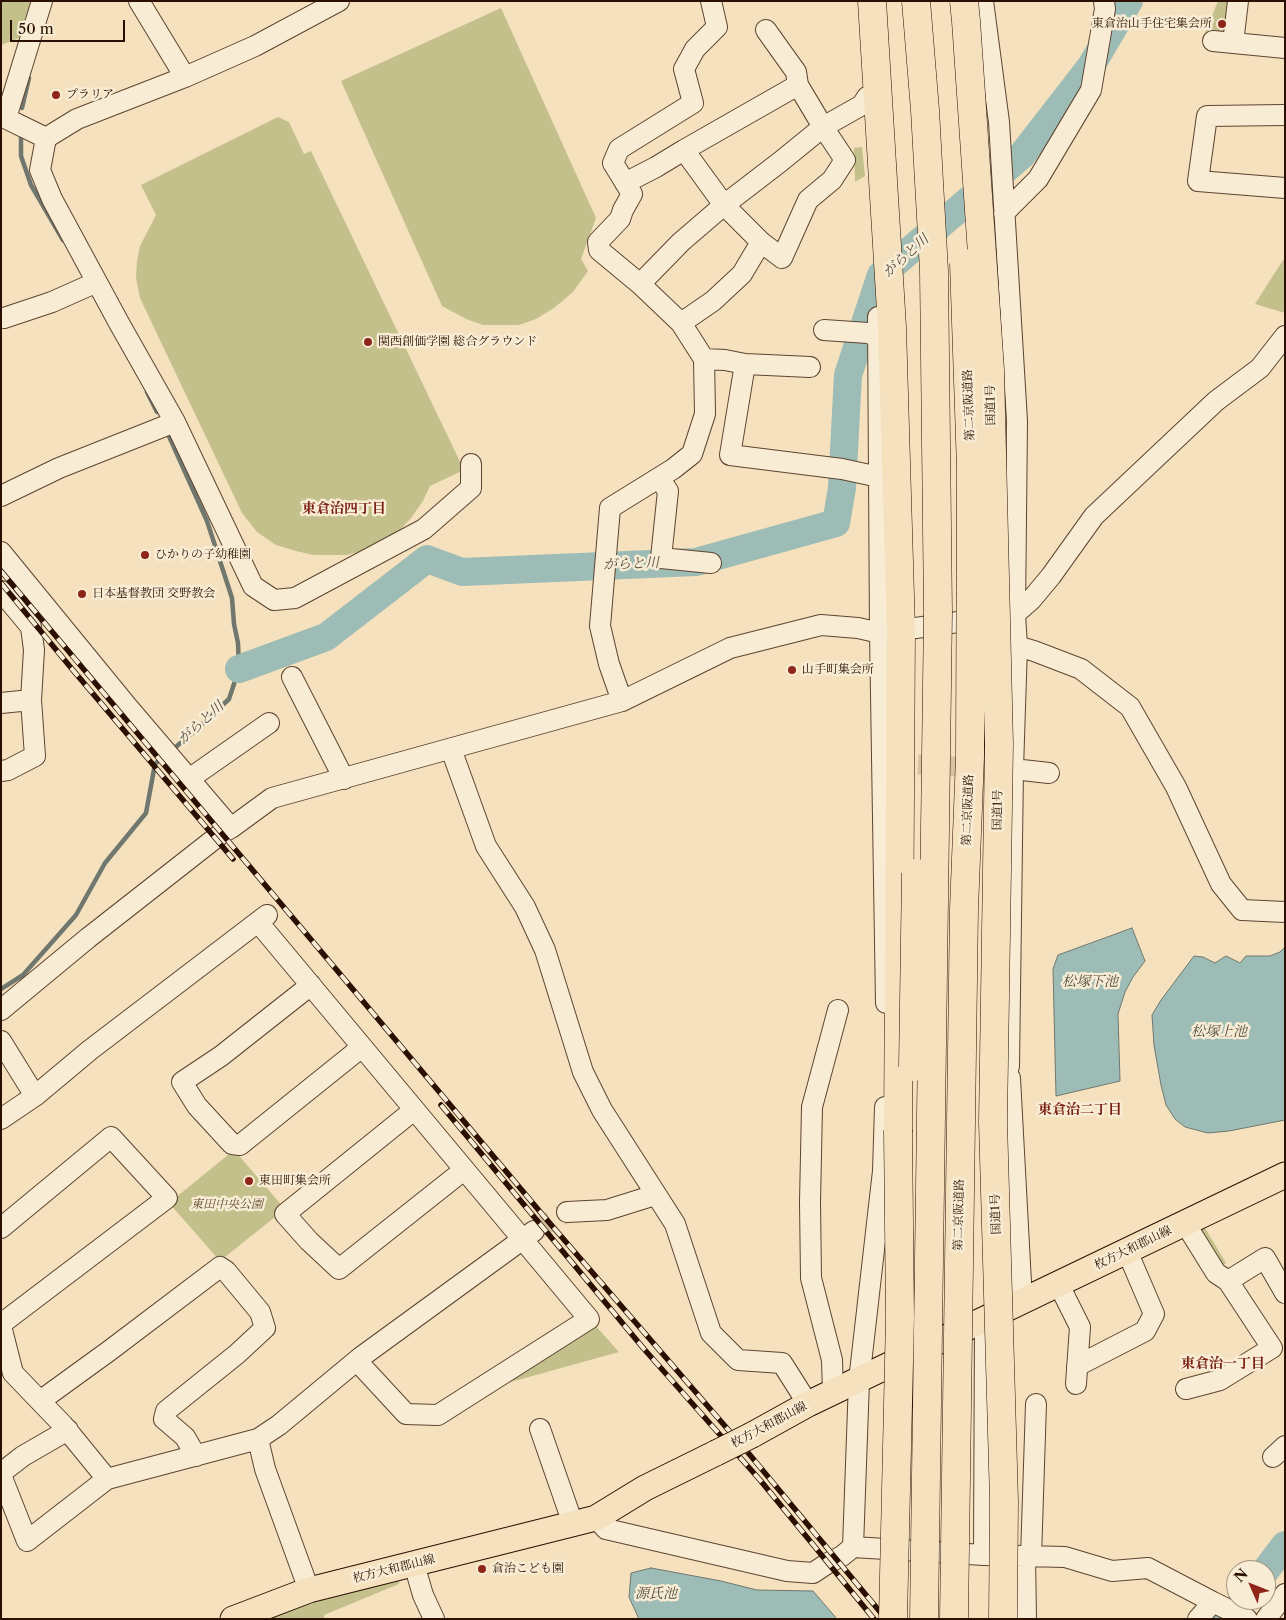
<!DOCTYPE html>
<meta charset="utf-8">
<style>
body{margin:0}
#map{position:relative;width:1286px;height:1620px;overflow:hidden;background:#f5e1bd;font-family:"Libre Caslon Text",serif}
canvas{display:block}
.frame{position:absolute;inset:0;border:2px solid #2a0f02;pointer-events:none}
.north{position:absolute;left:1226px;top:1560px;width:50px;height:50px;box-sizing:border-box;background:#f8ecd4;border:1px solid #a69480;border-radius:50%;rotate:314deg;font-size:14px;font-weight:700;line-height:20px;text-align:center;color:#2a0f02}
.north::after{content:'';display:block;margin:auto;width:18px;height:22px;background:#8f2418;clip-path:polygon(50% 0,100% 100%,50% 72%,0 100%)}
.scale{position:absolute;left:10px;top:20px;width:115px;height:22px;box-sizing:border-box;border:2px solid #2a0f02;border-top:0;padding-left:6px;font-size:15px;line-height:18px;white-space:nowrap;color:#2a0f02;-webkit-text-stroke:4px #f8ecd4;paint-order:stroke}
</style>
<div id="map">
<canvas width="1286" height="1620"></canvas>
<div class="frame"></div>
<div class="north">N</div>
<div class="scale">50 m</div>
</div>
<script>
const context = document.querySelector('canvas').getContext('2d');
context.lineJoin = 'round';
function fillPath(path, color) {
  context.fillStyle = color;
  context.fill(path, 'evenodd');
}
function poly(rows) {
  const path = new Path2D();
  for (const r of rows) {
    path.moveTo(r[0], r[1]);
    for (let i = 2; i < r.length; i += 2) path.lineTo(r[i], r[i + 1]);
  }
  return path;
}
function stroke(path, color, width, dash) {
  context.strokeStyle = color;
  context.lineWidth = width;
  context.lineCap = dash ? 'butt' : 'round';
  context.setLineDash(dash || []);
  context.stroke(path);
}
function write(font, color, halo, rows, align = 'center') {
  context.font = font + ' "Libre Caslon Text","Noto Serif JP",serif';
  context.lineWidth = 5;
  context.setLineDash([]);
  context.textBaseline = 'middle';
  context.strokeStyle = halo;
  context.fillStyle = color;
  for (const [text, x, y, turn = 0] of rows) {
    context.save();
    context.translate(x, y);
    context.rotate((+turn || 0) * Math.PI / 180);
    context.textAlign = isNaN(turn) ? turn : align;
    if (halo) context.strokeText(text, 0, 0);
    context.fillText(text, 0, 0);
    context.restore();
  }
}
fillPath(poly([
 [1,1,31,1,19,38,1,45],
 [1218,1,1236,1,1231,40,1203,38],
 [501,8,596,218,581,259,588,271,573,292,554,308,536,319,519,325,483,325,466,319,442,306,341,81],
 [278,117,289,122,304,154,311,151,464,470,430,486,423,501,411,518,400,530,365,550,347,555,313,555,296,551,276,545,257,532,242,513,140,298,136,278,137,261,140,246,156,215,141,185],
 [862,147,865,176,855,182,854,148],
 [1283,260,1285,262,1285,313,1255,304],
 [234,1150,285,1209,220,1261,169,1203],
 [1205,1228,1226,1263,1219,1267,1197,1231],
 [594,1324,619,1352,507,1383],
 [401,1575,399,1584,324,1615,324,1619,248,1619]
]), '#c4c08c');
const water = poly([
 [1132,928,1145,961,1133,977,1125,992,1118,1014,1120,1081,1056,1096,1053,969,1058,955,1132,928],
 [1285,947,1285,1120,1229,1131,1208,1133,1185,1127,1175,1119,1166,1105,1161,1085,1154,1045,1152,1015,1161,1000,1194,956,1203,957,1215,963,1226,956,1240,963,1246,956,1270,956,1280,952,1285,947],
 [651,1568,721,1581,757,1590,813,1591,837,1619,639,1619,629,1597,631,1573,651,1568]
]);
fillPath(water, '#9dbcb6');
stroke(water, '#6f776e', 1);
stroke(poly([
 [22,108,29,78],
 [21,133,21,156,31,185,63,240],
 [147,392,157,412],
 [168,434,207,521,232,598,234,624,238,643,239,669,229,699,197,729,171,751],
 [1,989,23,975,76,915,105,863,146,813,155,764,163,757]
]), '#6f776e', 4.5);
stroke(poly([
 [239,669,326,637,427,559,462,572,696,562,836,523,842,488,848,375,881,275,1022,155,1091,66,1129,1],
 [1266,1570,1285,1545],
 [1227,1619,1244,1600]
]), '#9dbcb6', 28);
stroke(poly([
 [888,763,984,768],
 [534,1231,567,1212]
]), '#d7c2a1', 20, [20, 10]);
const minor = poly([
 [139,1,185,77],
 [983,1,999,122,1017,421,1015,614,1017,646,1013,769,1009,1066,1000,1099],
 [766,30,796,72,798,85],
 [1213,41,1285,48],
 [1233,43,1238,1],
 [1285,115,1207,116,1198,181,1285,188],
 [1,116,46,138],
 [6,118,42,1],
 [625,183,656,167,684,150,798,85,823,127,845,160,832,180,808,200,782,258,761,242,724,205,684,150],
 [1004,213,1038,179,1091,90,1105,9,1104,1],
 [640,284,681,242,724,205,780,162,823,127,862,105,867,97],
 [878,317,880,633,886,1003],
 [4,318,52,302,97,282],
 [681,323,713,301,742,274,761,242],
 [824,330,868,333,879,337],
 [704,359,725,360,745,364,730,455,842,469,879,477],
 [745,364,810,367],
 [175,422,253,586,274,600,295,598,424,529,471,488,471,464],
 [659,478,668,491,661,558,711,563],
 [1,496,59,468,175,422,119,323,52,199,40,170,46,138,77,119,185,77,255,46,339,1],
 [1,552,127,706,231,828],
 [1,591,31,627,34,650,31,700,1,703],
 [1017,646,1034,651,1081,669,1130,707,1176,787,1221,884,1242,910,1285,912],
 [292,677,344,779],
 [622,701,609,664,600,626,610,508,673,469,692,454,705,414,704,359,681,323,640,284,599,250,598,242,620,219,623,210,632,194,613,163,619,149,693,103,684,69,695,49,717,27,711,1],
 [451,749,486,846,525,907,545,950,583,1072,602,1110,675,1224,711,1333,738,1360,782,1363,808,1404],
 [1013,769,1049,773],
 [1,771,8,770,35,756,31,700],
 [189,779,269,723],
 [258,922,589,1319,438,1415,406,1414,357,1361],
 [311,985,221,1056,182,1082,197,1106,232,1144,240,1145,362,1047],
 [1,1010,88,938,222,833,231,828,272,798,622,701,730,648,821,625,858,628,880,633,1015,614,1031,600,1051,576,1094,516,1216,401,1260,368,1285,336],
 [1,1041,35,1096,1,1119],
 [1010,1078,1022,1301],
 [35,1096,90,1050,267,915],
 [414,1110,285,1214,309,1241,339,1269,464,1170],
 [567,1212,607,1210,655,1195],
 [1185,1223,1216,1273,1228,1281,1272,1348,1220,1380,1186,1389],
 [1,1228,111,1137,167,1198,1,1324],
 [1228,1281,1265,1258,1285,1293],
 [1058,1283,1080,1327,1076,1384],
 [1,1326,13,1373,63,1425,107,1479,258,1439,265,1469,309,1590],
 [1077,1366,1145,1331,1154,1314,1127,1251],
 [833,1392,832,1360,811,1278,810,1202,812,1107,838,1010],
 [40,1401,109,1351,220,1267,226,1271,260,1312,265,1328,237,1354,166,1411,164,1419,185,1437,196,1456],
 [540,1429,573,1524],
 [258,1439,279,1425,361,1357,534,1231],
 [1273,1457,1285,1446],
 [1,1473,23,1456,68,1430],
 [1,1475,27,1541,107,1479],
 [596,1518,606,1529,787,1571,813,1573,828,1563,842,1556,853,1547,859,1381,883,1171,885,1107],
 [853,1547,984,1555,1065,1557,1112,1571,1148,1568,1213,1602],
 [984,1555,985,1319],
 [1025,1556,1026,1619],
 [1031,1557,1036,1404],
 [414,1564,423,1595,434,1619],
 [1198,1619,1213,1602,1247,1619],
 [1266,1619,1285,1594]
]);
const major = poly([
 [752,1435,808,1404,1285,1175],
 [233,1619,309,1590,596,1518,645,1488,716,1453]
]);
const highway = poly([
 [872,1,892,327,901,630,898,1130]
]);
stroke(minor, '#5d4431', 22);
stroke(major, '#2a0f02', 27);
stroke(highway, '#2a0f02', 29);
stroke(minor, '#f8ecd4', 20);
stroke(major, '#f5e1bd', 25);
stroke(highway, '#f5e1bd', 28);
const rail = poly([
 [1,571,547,1220,750,1455,886,1619],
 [1,583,72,669,233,859],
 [441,1105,644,1349,760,1480,874,1619]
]);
stroke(rail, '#2a0f02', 5.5);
stroke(rail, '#f8ecd4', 4, [11]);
const majorBridge = poly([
 [716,1453,752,1435]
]);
const highwayBridge = poly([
 [916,1,925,110,934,271,938,613,924,1619],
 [964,1,966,21,990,370,999,744,993,1122,1004,1501,1003,1619],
 [913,1067,916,873],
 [893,1619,900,1318,898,1130],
 [954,1619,964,909,970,757,971,468,964,263]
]);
stroke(majorBridge, '#2a0f02', 27, []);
stroke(highwayBridge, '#2a0f02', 29, []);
stroke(majorBridge, '#f5e1bd', 25);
stroke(highwayBridge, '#f5e1bd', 28);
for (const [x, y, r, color] of [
 [1222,24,5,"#8f2418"],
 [56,95,5,"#8f2418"],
 [368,342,5,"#8f2418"],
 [145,555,5,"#8f2418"],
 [82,594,5,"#8f2418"],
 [792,670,5,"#8f2418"],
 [249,1181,5,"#8f2418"],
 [482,1569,5,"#8f2418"]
]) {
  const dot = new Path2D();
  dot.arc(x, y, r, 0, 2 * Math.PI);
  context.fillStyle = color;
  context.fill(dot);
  stroke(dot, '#f8ecd4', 2);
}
write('12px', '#2a0f02', '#f8ecd4', [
 ["東倉治山手住宅集会所",1212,24,"right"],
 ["プラリア",66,95],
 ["関西創価学園 総合グラウンド",378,342],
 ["ひかりの子幼稚園",155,555],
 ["日本基督教団 交野教会",92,594],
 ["山手町集会所",802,670],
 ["東田町集会所",259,1181],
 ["倉治こども園",492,1569]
], 'left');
write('12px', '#2a0f02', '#f8ecd4', [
 ["第二京阪道路",969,405,-92],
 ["国道1号",991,405,-91],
 ["第二京阪道路",968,810,-88],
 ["国道1号",998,810,-89],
 ["国道1号",996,1214,-92],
 ["第二京阪道路",959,1215,-89],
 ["枚方大和郡山線",1133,1248,-26],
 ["枚方大和郡山線",769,1425,-28],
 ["枚方大和郡山線",394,1569,-14]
]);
write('italic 12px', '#604d32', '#f8ecd4', [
 ["東田中央公園",227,1205]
]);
write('italic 14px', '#524c41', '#f8ecd4', [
 ["がらと川",906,256,-42],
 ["がらと川",631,564,-2],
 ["がらと川",201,723,-42],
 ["松塚下池",1090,982],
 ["松塚上池",1219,1032],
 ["源氏池",656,1594]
]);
write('bold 14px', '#7a1f14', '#f8ecd4', [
 ["東倉治四丁目",344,509],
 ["東倉治二丁目",1080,1110],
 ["東倉治一丁目",1223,1364]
]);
</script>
